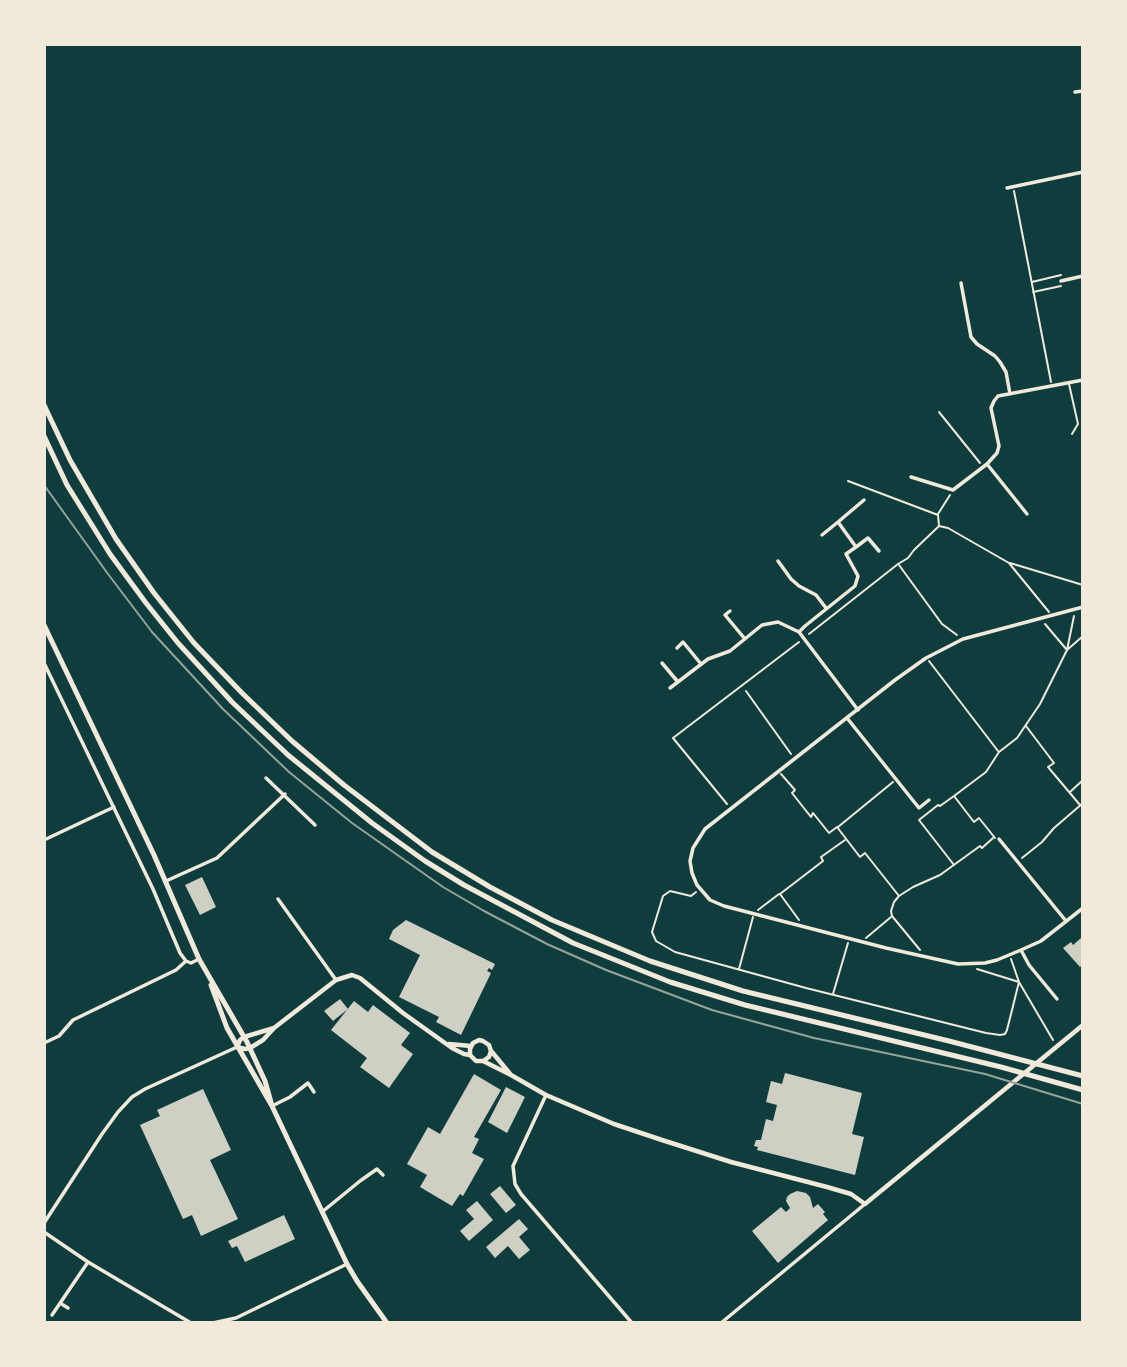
<!DOCTYPE html>
<style>
body{margin:0}
#map{position:relative;width:1127px;height:1367px;overflow:hidden;background:#0f3d3e;font-family:"Work Sans",sans-serif}
canvas{display:block}
.frame{position:absolute;inset:0;border:46px solid #f1e9da;pointer-events:none}
</style>
<div id="map">
<canvas width="1127" height="1367"></canvas>
<div class="frame"></div>
</div>
<script>
const context = document.querySelector('canvas').getContext('2d');
context.lineJoin = 'round';
function fillPath(path, color) {
  context.fillStyle = color;
  context.fill(path, 'evenodd');
}
function poly(rows) {
  const path = new Path2D();
  for (const r of rows) {
    path.moveTo(r[0], r[1]);
    for (let i = 2; i < r.length; i += 2) path.lineTo(r[i], r[i + 1]);
  }
  return path;
}
function stroke(path, color, width, dash) {
  context.strokeStyle = color;
  context.lineWidth = width;
  context.lineCap = dash ? 'butt' : 'round';
  context.setLineDash(dash || []);
  context.stroke(path);
}
fillPath(poly([
 [202,877,216,907,200,915,185,885],
 [406,920,495,964,492,970,489,968,487,971,491,973,461,1035,436,1022,439,1017,399,997,420,955,389,939,393,930],
 [1081,938,1083,941,1083,964,1080,967,1063,948,1071,942,1073,945],
 [340,999,348,1009,333,1021,324,1011],
 [354,1001,368,1012,373,1005,410,1033,401,1045,413,1054,389,1088,360,1067,367,1058,331,1030],
 [785,1073,862,1093,852,1134,864,1137,855,1175,757,1150,758,1147,754,1146,756,1140,761,1140,766,1119,773,1121,777,1105,766,1102,771,1081,782,1084],
 [474,1074,501,1090,474,1137,479,1139,472,1153,484,1159,463,1196,460,1194,452,1206,420,1187,427,1175,407,1164,428,1127,440,1134],
 [506,1087,525,1097,507,1133,488,1122],
 [203,1089,231,1150,210,1160,238,1219,201,1236,192,1215,183,1219,140,1125,160,1116,157,1110],
 [500,1186,516,1205,506,1213,490,1194],
 [797,1191,806,1193,810,1197,813,1208,818,1204,825,1212,823,1214,828,1220,778,1263,752,1231,781,1207,786,1212,790,1208,786,1201,787,1197,790,1194],
 [477,1201,493,1220,469,1241,460,1231,474,1219,466,1210],
 [284,1215,295,1239,245,1262,237,1246,232,1248,228,1241],
 [519,1219,528,1229,519,1237,530,1250,519,1259,508,1246,495,1258,486,1247]
]), '#cfcfc3');
stroke(poly([
 [1014,191,1051,382],
 [1032,282,1061,275],
 [1033,292,1061,286],
 [939,412,980,463],
 [848,481,938,515,939,526,948,528,1009,563,1049,612],
 [938,514,950,495],
 [1010,563,1083,585],
 [899,565,942,624,957,635],
 [1045,624,1067,650,1083,636],
 [809,634,898,564,908,558,914,550,939,526],
 [929,661,998,751],
 [746,691,791,754],
 [1026,726,1054,763,1048,767,1080,805],
 [781,774,795,790,792,793,811,817,813,813,829,833,837,827,860,857,865,853,899,896],
 [1070,792,1083,780],
 [954,796,986,772,999,752,1017,738,1040,704,1067,650,1074,616],
 [727,804,673,738,799,642],
 [838,827,893,782],
 [1022,858,1042,842,1054,828,1083,803],
 [954,865,919,820,938,805,940,806,954,796,974,822,979,818,995,838],
 [696,892,691,896,670,891,663,896,652,932,656,941,675,952,806,988,986,1033,1000,1035,1005,1034,1007,1030,1019,982,977,969],
 [758,910,779,894],
 [799,920,780,894,823,861,821,857,845,840],
 [866,938,891,917],
 [920,950,892,916,891,911,894,902,899,896,913,887,940,875,980,846,982,848,993,838],
 [1011,959,1019,982,1053,1040],
 [739,969,753,917],
 [833,994,848,943]
]), '#f1e9da', 2);
stroke(poly([
 [1069,384,1078,424,1072,434]
]), '#f1e9da', 2);
stroke(poly([
 [1075,92,1083,91],
 [1007,188,1083,172],
 [1061,281,1083,276],
 [961,283,971,337,977,344,995,356,1000,362,1006,372,1010,394],
 [911,477,953,490,987,464],
 [1027,514,987,464,997,453,999,446,991,408,994,401,998,396,1083,380],
 [822,535,838,522],
 [856,547,868,538,879,551],
 [778,561,791,579,799,586,816,595,826,608],
 [1083,607,963,639,926,658,895,680,705,829,693,848,690,861,692,873,697,885,710,900,724,906,886,948,958,964,985,963,997,960,1021,950,1041,941,1083,908],
 [730,611,725,615,745,639],
 [799,632,805,626,855,586,858,576,846,554,856,547,838,522,864,500],
 [677,648,683,642,701,664],
 [44,663,153,889,180,953,186,961,191,963,199,959],
 [662,663,678,682],
 [670,688,708,659,730,651,762,625,778,622,799,632,858,710],
 [847,718,919,808,929,800],
 [266,778,315,825],
 [999,839,1066,921],
 [44,840,114,807],
 [166,881,217,858,285,794],
 [278,899,336,980],
 [1021,950,1029,965,1057,999],
 [44,1043,59,1036,73,1020,176,970,186,961],
 [546,1095,513,1166,515,1184,521,1194,632,1323],
 [272,1106,290,1097,308,1083,314,1092],
 [322,1212,360,1181,377,1169,383,1175],
 [44,1223,102,1134,118,1112,132,1097,145,1089,237,1047],
 [44,1232,88,1262,191,1323],
 [60,1303,68,1308],
 [52,1315,88,1262],
 [213,1323,236,1318,347,1264],
 [721,1323,865,1204]
]), '#f1e9da', 3.5);
stroke(poly([
 [274,1028,244,1037,240,1040,237,1047,245,1049,250,1048,263,1040,274,1028,336,980,352,975,360,978,403,1013,452,1048,464,1054,470,1055,476,1061,483,1061,511,1075,546,1095,614,1124,662,1140,731,1162,827,1187,851,1194,865,1204,1083,1025],
 [449,1044,471,1046],
 [492,1052,511,1075],
 [470,1055,470,1049,473,1043,479,1040,483,1041,489,1045,491,1051,489,1057,483,1061]
]), '#f1e9da', 4.5);
stroke(poly([
 [44,625,154,855,199,959,247,1042,265,1081,272,1106],
 [211,985,227,1028,272,1106,347,1264,357,1281,387,1323]
]), '#f1e9da', 5);
stroke(poly([
 [44,405,70,460,116,539,154,593,194,643,242,693,292,741,344,785,432,852,490,887,552,920,650,961,743,991,949,1041,1083,1076],
 [44,436,67,485,110,554,146,603,178,643,232,702,288,755,372,823,425,861,464,885,573,943,670,982,745,1005,1001,1067,1083,1090]
]), '#f1e9da', 5);
stroke(poly([
 [44,485,108,574,152,632,223,709,289,772,352,823,443,887,484,911,547,944,606,970,712,1010,814,1038,985,1074,1083,1104]
]), '#97a49c', 2);
</script>
